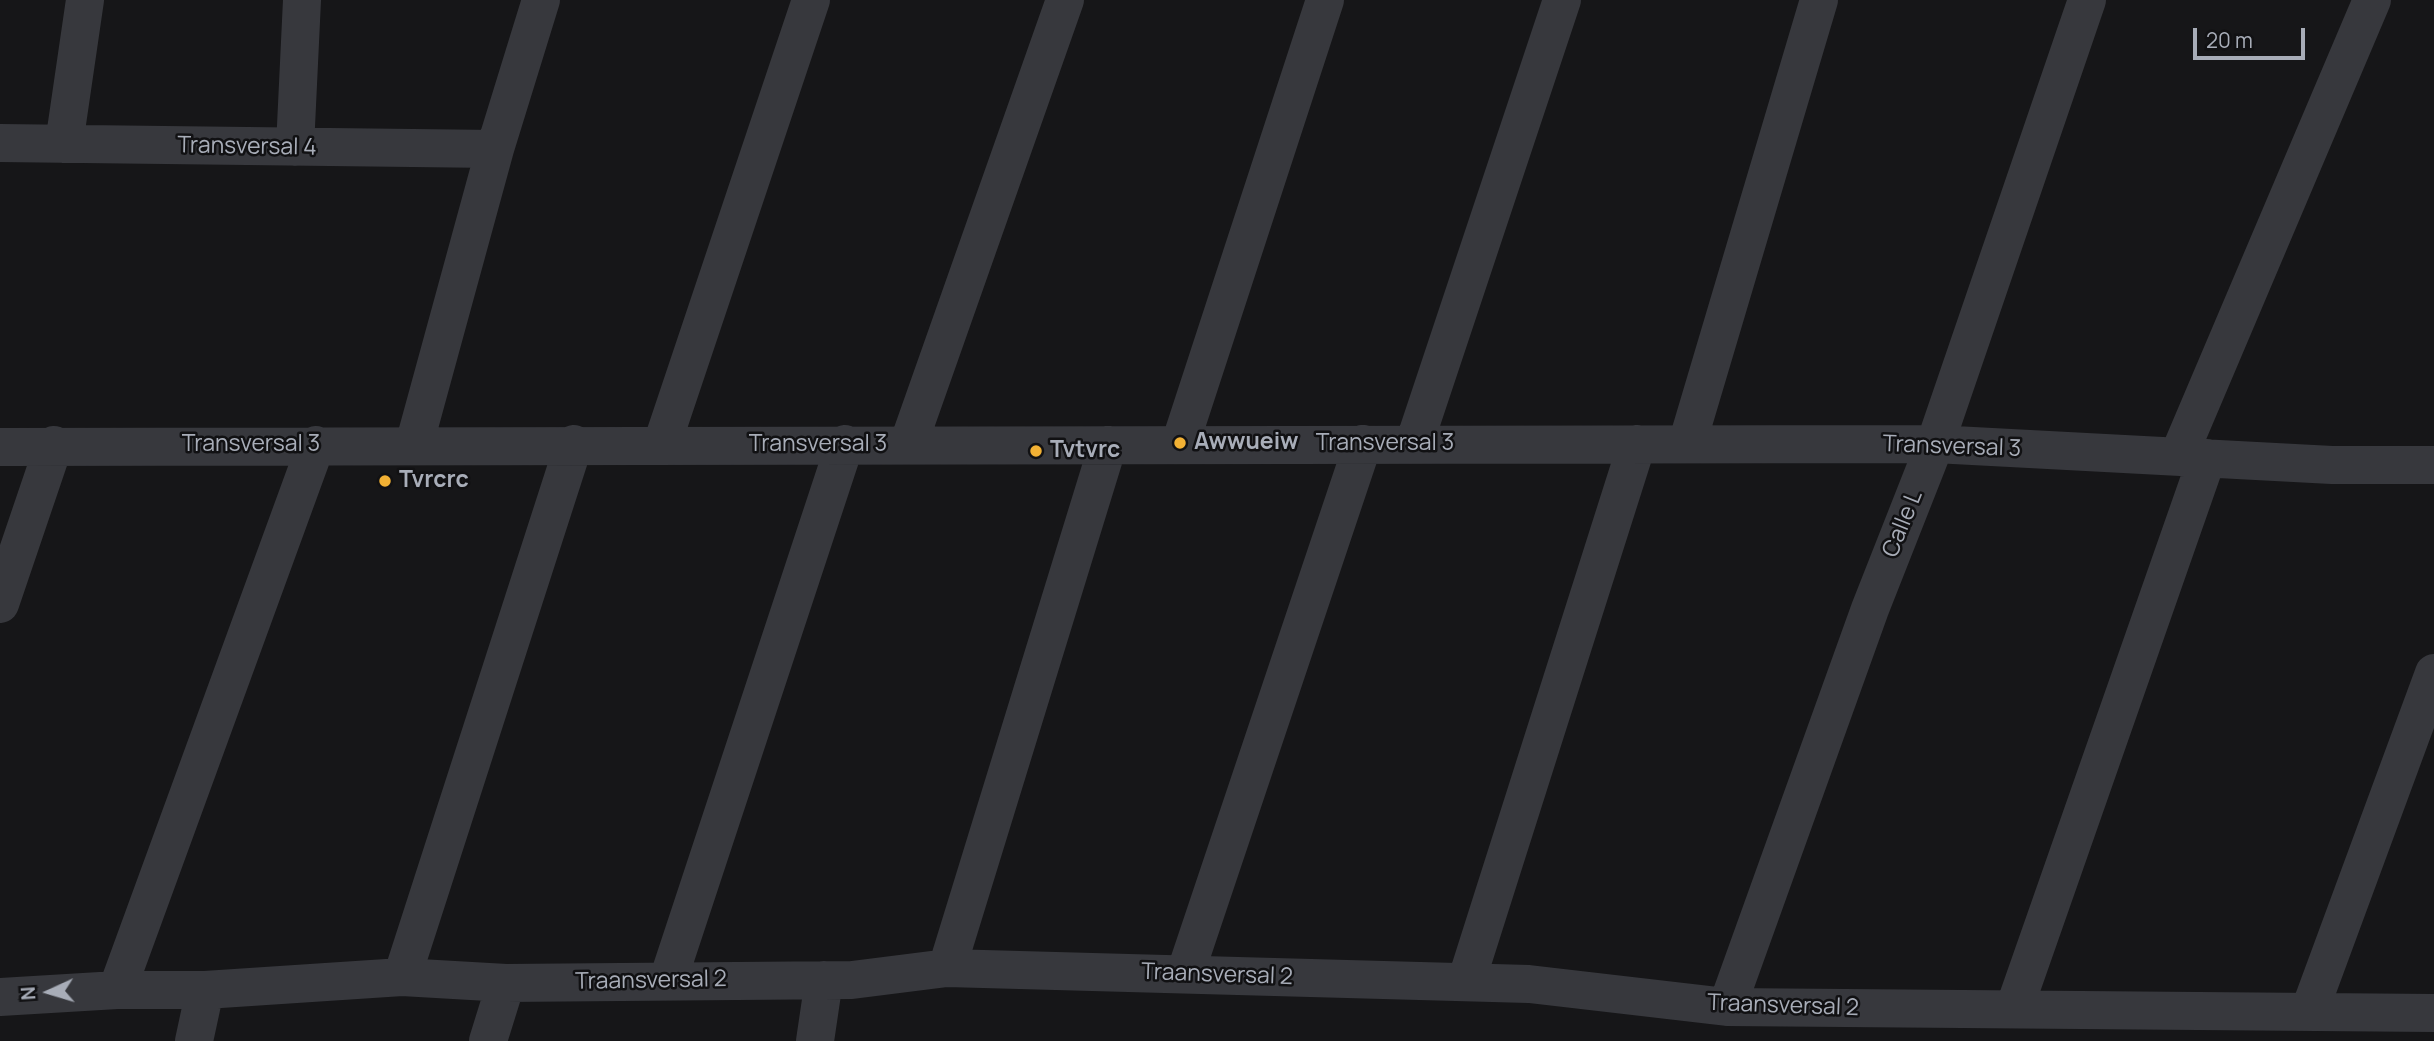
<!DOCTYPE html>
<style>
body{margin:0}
#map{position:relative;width:2434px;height:1041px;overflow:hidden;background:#161618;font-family:Manrope,sans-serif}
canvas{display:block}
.north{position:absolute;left:14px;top:957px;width:70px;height:70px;-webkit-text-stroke:5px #111113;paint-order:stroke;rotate:266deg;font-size:19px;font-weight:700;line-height:28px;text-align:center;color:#a8adb8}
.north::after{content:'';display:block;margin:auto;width:24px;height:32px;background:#a8adb8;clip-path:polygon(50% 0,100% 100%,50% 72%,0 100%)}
.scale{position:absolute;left:2193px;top:28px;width:112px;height:32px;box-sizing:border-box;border:4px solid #a8adb8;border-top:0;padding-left:9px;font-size:21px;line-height:24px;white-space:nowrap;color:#a8adb8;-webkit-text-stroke:5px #111113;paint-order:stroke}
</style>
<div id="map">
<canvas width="2434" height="1041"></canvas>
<div class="north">N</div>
<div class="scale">20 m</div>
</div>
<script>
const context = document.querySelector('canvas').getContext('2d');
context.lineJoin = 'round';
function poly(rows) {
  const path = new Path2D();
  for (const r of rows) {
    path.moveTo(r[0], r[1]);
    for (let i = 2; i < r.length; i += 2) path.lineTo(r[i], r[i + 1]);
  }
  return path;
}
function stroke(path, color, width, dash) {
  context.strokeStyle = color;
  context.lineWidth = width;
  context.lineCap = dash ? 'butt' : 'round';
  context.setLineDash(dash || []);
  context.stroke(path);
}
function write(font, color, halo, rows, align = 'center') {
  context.font = font + ' Manrope,sans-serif';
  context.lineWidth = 5;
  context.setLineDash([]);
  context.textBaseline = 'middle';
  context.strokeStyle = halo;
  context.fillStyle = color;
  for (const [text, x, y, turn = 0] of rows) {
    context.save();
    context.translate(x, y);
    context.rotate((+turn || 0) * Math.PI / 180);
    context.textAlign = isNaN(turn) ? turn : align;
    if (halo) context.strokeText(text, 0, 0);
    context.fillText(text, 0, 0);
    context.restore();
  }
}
stroke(poly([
 [0,143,495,149],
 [64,144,85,0],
 [295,147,302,0],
 [662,444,811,0],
 [1180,444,1325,0],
 [1414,444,1562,0],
 [1687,444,1819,0],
 [414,445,495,149,541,0],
 [908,445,1065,0],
 [0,447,1935,444,2332,465,2434,465],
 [2178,457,2372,0],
 [0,604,54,445],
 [947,968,1108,445],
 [1185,974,1363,444],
 [402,977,574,444],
 [668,980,845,444],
 [1466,982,1637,444],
 [117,990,316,445],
 [0,997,117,990,205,990,402,977,506,983,852,980,947,968,1529,984,1727,1007,2434,1013],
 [1727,1007,1870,609,1935,444,2087,0],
 [2014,1009,2207,458],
 [2309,1012,2434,673],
 [194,1041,205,990],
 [488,1041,506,983],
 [815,1041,824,980]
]), '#37383d', 38);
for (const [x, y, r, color] of [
 [1180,443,7,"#f2b134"],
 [1036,451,7,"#f2b134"],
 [385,481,7,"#f2b134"]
]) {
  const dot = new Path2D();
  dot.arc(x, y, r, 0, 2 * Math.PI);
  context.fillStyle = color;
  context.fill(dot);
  stroke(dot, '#111113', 2.5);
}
write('23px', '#a8adb8', '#111113', [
 ["Transversal 4",247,147,1],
 ["Transversal 3",1385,444],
 ["Transversal 3",251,445],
 ["Transversal 3",818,445],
 ["Transversal 3",1952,447,2],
 ["Calle L",1903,524,-68],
 ["Traansversal 2",1217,975,2],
 ["Traansversal 2",651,981,-1],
 ["Traansversal 2",1783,1006,2]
]);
write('bold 23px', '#a8adb8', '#111113', [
 ["Awwueiw",1194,443],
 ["Tvtvrc",1050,451],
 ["Tvrcrc",399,481]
], 'left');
</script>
